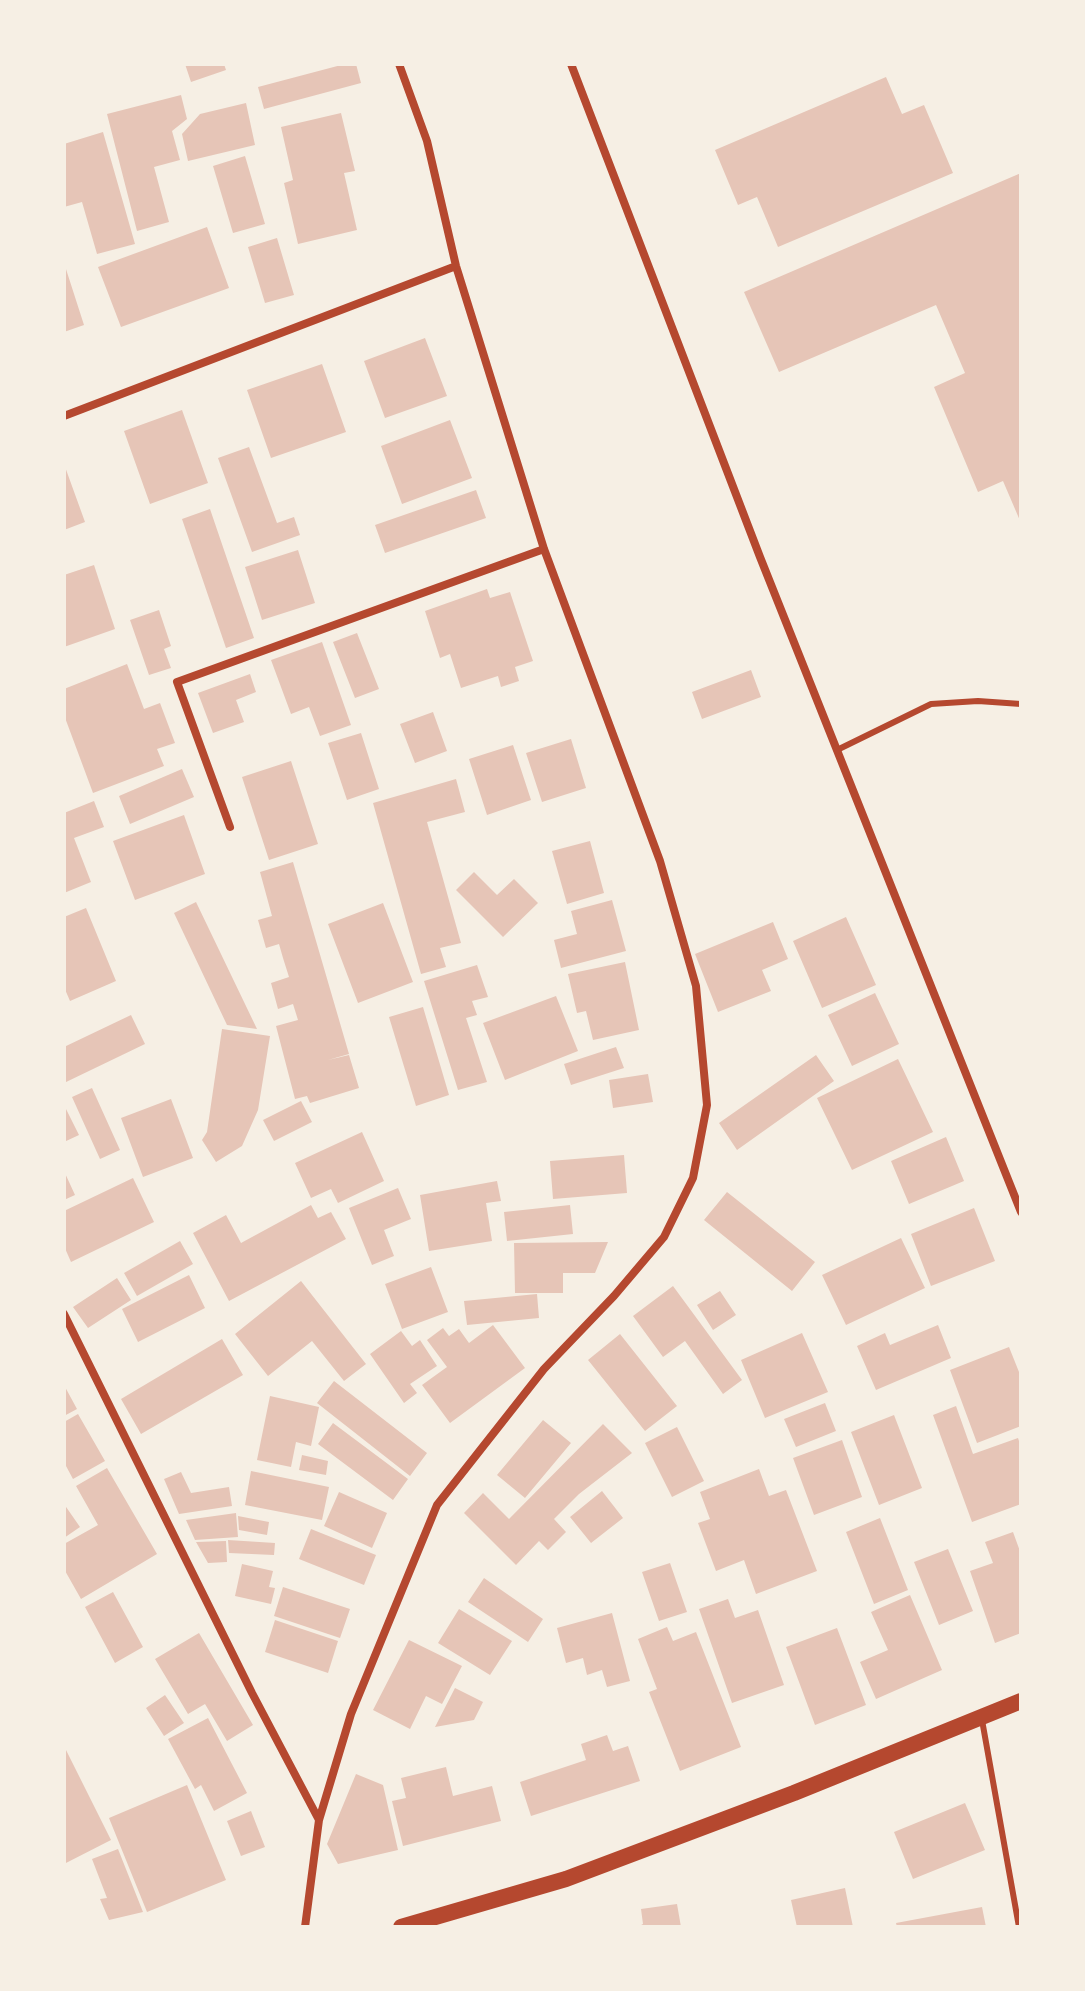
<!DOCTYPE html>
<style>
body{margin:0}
#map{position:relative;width:1085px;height:1991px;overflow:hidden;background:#f6efe4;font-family:"DejaVu Sans",sans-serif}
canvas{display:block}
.frame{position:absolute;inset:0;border:66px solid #f6efe4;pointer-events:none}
</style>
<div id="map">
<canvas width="1085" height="1991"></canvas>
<div class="frame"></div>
</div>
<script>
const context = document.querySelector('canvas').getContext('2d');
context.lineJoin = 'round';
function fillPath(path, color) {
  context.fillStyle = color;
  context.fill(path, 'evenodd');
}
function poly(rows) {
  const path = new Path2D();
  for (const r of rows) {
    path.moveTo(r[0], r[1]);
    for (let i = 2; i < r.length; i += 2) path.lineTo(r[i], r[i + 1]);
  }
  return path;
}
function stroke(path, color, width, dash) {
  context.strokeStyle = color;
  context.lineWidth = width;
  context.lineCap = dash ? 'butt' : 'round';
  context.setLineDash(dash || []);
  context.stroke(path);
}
fillPath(poly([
 [185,64,224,64,226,70,191,82],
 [345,64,356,64,361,83,264,109,258,87],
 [886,77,902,114,924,105,953,173,778,247,757,197,738,205,715,150],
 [181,95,187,119,172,131,180,160,154,167,169,222,137,231,107,114],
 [246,103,255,145,188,161,182,134,200,114],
 [341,113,355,171,344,173,357,230,298,244,284,183,293,180,281,127],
 [103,132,135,244,97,254,82,202,64,207,64,144],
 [245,156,265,224,233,233,213,166],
 [1021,173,1021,523,1003,481,978,492,934,387,965,373,936,305,779,372,744,292],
 [207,227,229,288,121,327,98,267],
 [277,238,294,295,265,303,248,247],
 [65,266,84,325,64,332,64,267],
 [425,338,447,396,385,418,364,361],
 [322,364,346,432,271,458,247,390],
 [182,410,208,483,150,504,124,431],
 [450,420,472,478,402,504,381,446],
 [249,447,277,523,294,517,300,535,252,552,218,458],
 [64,464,85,522,64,530],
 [476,490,486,518,385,553,375,525],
 [210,509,254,638,226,648,182,519],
 [298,550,315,603,262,620,245,567],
 [94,565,115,629,64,647,64,575],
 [487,589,490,598,510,592,533,661,515,667,519,681,501,687,498,676,461,688,450,654,440,658,425,611],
 [159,610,171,646,164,649,171,668,149,675,130,620],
 [357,633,379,689,355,698,333,642],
 [322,642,351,725,320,736,309,707,291,714,271,660],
 [127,664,144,709,160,703,175,743,157,749,164,766,93,793,64,715,64,689],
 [751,670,761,697,702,719,692,692],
 [250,674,256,692,236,700,244,722,213,733,198,693],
 [433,712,447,751,415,763,400,724],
 [361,733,379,789,347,800,328,743],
 [571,739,586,788,542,802,526,753],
 [513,745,531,800,487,815,469,759],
 [291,761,318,844,269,860,242,777],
 [182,769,194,797,130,824,119,796],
 [456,779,465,812,427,822,461,943,440,948,446,967,421,974,373,803],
 [94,801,104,827,74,838,91,882,64,893,64,813],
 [184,815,205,874,135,900,113,841],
 [590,841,604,893,567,904,552,851],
 [293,862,349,1054,328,1060,349,1055,359,1088,310,1103,307,1096,295,1099,276,1026,298,1020,293,1004,278,1009,271,983,289,977,283,958,279,944,266,948,258,920,272,916,260,872],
 [474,872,497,895,514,879,538,903,503,937,456,890],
 [612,900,626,951,561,968,554,940,577,934,571,911],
 [196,902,257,1029,227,1025,174,913],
 [383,903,413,982,358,1003,328,924],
 [86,908,116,981,70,1001,64,987,64,917],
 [846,917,876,985,822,1008,793,941],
 [773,922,788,959,762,970,771,991,718,1012,695,954],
 [625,962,639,1030,593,1040,586,1011,577,1013,568,974],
 [477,965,488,997,472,1001,477,1015,466,1018,487,1082,458,1090,424,981],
 [875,993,899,1044,852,1066,828,1015],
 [556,996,578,1051,505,1080,483,1023],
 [423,1007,449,1095,416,1106,389,1017],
 [131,1015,145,1044,64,1083,64,1047],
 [222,1029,270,1036,258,1110,242,1146,216,1162,202,1140,207,1132],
 [616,1047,624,1068,571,1085,564,1064],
 [816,1055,834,1081,737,1150,719,1123],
 [898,1059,933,1132,852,1170,817,1098],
 [648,1074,653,1102,613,1108,609,1080],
 [92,1088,120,1150,100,1159,72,1097],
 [171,1099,193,1158,143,1177,121,1118],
 [301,1101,312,1122,274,1141,263,1120],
 [64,1105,79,1135,64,1142],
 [362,1132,384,1181,338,1203,331,1189,311,1198,295,1163],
 [946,1137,964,1181,909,1204,891,1161],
 [624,1155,627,1193,553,1199,550,1161],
 [64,1171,75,1195,64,1200],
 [133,1178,154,1222,71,1262,64,1246,64,1211],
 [497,1181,501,1201,486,1203,492,1241,429,1251,420,1195],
 [398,1188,411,1219,384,1230,394,1256,372,1265,349,1208],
 [727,1192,815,1262,792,1291,704,1220],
 [311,1205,318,1218,331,1212,346,1239,229,1301,193,1233,226,1215,241,1243],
 [570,1205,573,1234,507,1241,504,1212],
 [974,1208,995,1261,931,1286,911,1234],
 [901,1238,925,1288,846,1325,822,1275],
 [180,1241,193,1264,137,1296,124,1273],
 [608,1242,595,1273,563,1273,563,1293,515,1293,514,1243],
 [431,1267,448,1312,402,1329,385,1284],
 [189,1275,205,1308,138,1342,122,1309],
 [117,1278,131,1300,88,1328,73,1307],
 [301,1281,366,1364,344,1381,312,1341,268,1376,235,1334],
 [673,1286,742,1380,723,1394,685,1341,663,1357,633,1316],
 [720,1291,736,1315,713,1330,697,1305],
 [537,1294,539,1318,467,1325,464,1301],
 [493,1325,525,1368,450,1423,422,1385,447,1367,427,1340,443,1328,449,1336,459,1329,469,1343],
 [938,1325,951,1358,876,1390,857,1346,885,1333,890,1345],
 [401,1331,412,1346,420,1340,437,1366,410,1384,417,1393,404,1403,370,1354],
 [802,1333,828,1392,765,1418,741,1360],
 [620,1334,677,1406,645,1431,588,1360],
 [222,1339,243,1375,141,1434,121,1399],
 [1009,1347,1021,1377,1021,1426,977,1443,950,1370],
 [334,1381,427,1453,410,1476,317,1403],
 [64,1385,77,1409,64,1416],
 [270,1396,319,1407,311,1446,296,1442,291,1467,257,1460],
 [825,1403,836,1431,796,1447,784,1419],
 [956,1406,973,1454,1018,1438,1021,1447,1021,1504,972,1522,933,1415],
 [78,1414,105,1461,73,1479,66,1466,64,1467,64,1422],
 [894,1415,922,1488,879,1505,851,1432],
 [543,1420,571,1443,525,1498,497,1475],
 [333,1423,408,1479,393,1500,318,1444],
 [603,1424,632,1453,579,1494,554,1519,566,1532,548,1550,539,1541,516,1565,464,1513,483,1493,509,1519],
 [677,1427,704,1481,672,1497,645,1443],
 [842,1440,862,1497,814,1515,793,1458],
 [302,1455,328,1461,326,1475,299,1470],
 [107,1468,157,1554,81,1599,64,1569,64,1544,98,1525,76,1486],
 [759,1469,769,1496,786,1490,817,1571,756,1594,744,1560,716,1571,698,1523,710,1519,700,1492],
 [251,1471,329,1487,322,1520,245,1505],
 [181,1472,191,1493,229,1487,232,1506,179,1514,164,1479],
 [602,1491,623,1518,591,1543,570,1517],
 [339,1492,387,1513,372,1548,324,1526],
 [64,1504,80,1527,64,1538],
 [236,1513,238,1537,195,1540,186,1520],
 [238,1516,269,1522,267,1535,239,1530],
 [880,1518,908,1590,874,1604,846,1532],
 [311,1529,376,1555,364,1585,299,1559],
 [1013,1532,1021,1554,1021,1633,995,1643,970,1571,993,1563,985,1542],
 [228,1540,275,1543,274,1555,229,1553],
 [226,1541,227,1562,208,1563,196,1542],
 [948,1549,973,1611,939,1625,914,1562],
 [670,1563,687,1612,659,1621,642,1572],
 [242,1564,273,1571,269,1587,275,1588,271,1604,235,1596],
 [484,1578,543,1619,528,1642,468,1602],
 [283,1587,350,1609,340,1638,274,1616],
 [113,1592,143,1647,115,1663,85,1607],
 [910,1595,942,1670,876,1699,860,1662,888,1650,871,1612],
 [728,1599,735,1618,758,1610,784,1685,732,1703,699,1609],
 [459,1609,512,1641,490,1675,438,1643],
 [612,1613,630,1681,607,1687,602,1670,587,1675,583,1658,566,1663,557,1628],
 [275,1620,338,1641,328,1673,265,1652],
 [667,1627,673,1641,696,1632,741,1747,680,1771,649,1692,657,1689,638,1639],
 [837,1628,866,1705,815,1725,786,1647],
 [199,1633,253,1725,227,1741,205,1704,188,1714,155,1659],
 [409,1640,462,1666,442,1704,426,1696,410,1729,373,1710],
 [455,1688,483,1702,474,1720,435,1727],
 [165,1695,184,1723,164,1736,146,1708],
 [208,1718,247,1793,214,1811,201,1785,195,1789,168,1739],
 [607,1735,613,1751,628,1746,640,1781,531,1816,520,1782,586,1760,581,1744],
 [64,1746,111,1840,64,1864],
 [446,1767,453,1796,492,1786,501,1821,403,1846,392,1801,406,1798,401,1778],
 [356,1774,383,1785,398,1850,338,1864,327,1844],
 [187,1785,226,1880,147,1912,109,1818],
 [965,1803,985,1850,913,1879,894,1832],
 [251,1811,265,1847,241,1856,227,1821],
 [118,1849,143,1912,109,1920,100,1899,107,1898,92,1859],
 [845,1888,853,1927,797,1927,791,1900],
 [677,1904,681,1927,637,1927,643,1924,641,1909],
 [982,1907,986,1927,897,1927,896,1923]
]), '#e6c5b7');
stroke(poly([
 [837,750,931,704,978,701,1021,704],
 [982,1720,1019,1927]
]), '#b5482f', 6);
stroke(poly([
 [571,64,760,557,1021,1212],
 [64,416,456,266],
 [230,827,177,682,544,549],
 [64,1314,252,1693,319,1820,305,1927],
 [319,1820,351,1714,437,1505,544,1369,614,1296,664,1237,693,1178,707,1105,696,986,660,861,544,549,456,266,427,141,399,64]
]), '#b5482f', 8);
stroke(poly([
 [401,1927,566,1879,794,1793,1021,1701]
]), '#b5482f', 16);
</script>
